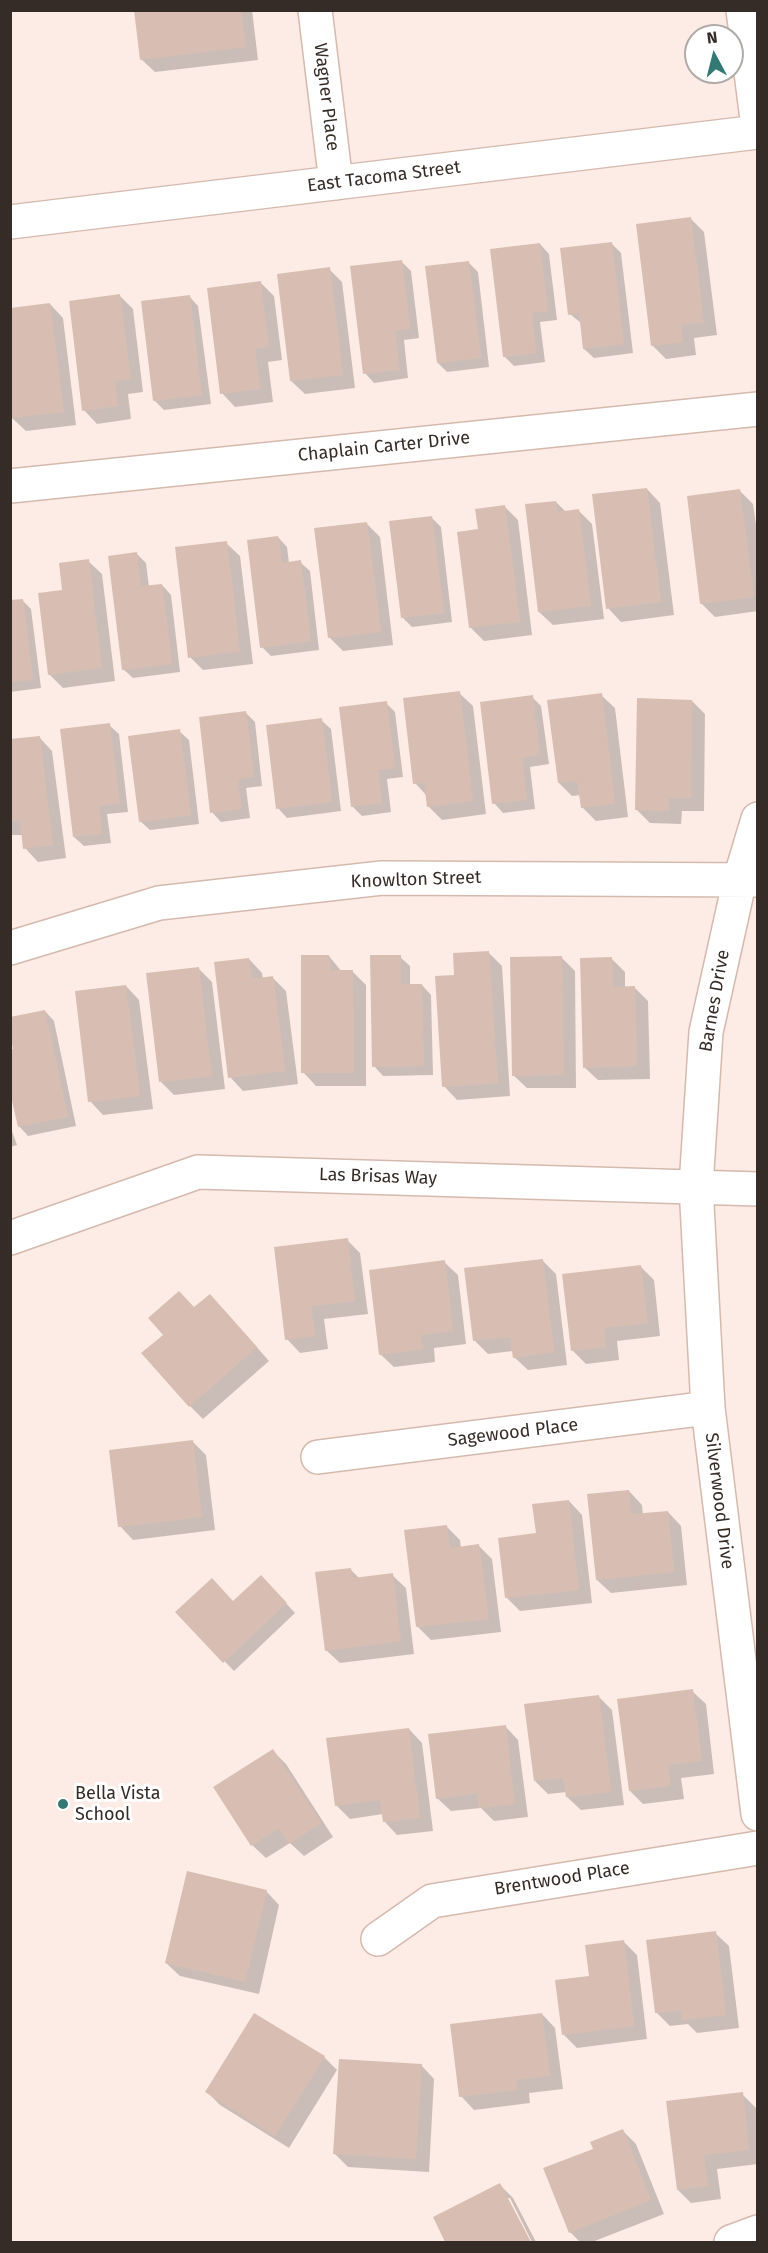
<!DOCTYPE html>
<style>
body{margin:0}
#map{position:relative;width:768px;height:2253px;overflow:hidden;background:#fdece5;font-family:"Fira Sans",sans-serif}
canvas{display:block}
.frame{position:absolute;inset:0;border:12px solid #362c27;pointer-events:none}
.north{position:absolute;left:684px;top:24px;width:60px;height:60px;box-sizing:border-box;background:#fff;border:2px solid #afaba9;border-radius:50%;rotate:353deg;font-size:16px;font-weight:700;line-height:24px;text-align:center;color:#362c27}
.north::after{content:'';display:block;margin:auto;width:21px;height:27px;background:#317972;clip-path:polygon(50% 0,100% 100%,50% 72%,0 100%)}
</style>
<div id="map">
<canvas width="768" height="2253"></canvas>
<div class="frame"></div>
<div class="north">N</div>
</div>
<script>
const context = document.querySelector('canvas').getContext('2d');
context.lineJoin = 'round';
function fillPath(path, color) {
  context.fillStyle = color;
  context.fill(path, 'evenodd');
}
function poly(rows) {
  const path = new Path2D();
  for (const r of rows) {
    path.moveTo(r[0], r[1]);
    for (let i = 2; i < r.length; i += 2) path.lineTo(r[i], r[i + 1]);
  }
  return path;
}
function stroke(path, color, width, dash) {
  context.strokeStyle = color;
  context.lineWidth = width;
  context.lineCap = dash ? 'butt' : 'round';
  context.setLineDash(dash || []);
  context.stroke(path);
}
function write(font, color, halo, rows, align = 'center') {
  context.font = font + ' "Fira Sans",sans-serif';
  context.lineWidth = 6;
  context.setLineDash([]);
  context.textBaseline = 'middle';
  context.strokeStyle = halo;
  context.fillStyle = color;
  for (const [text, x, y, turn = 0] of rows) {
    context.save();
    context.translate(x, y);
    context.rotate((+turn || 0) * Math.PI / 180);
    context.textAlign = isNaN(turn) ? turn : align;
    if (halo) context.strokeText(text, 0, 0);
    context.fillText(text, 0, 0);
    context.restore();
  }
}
fillPath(poly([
 [135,10,252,10,258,60,155,72,141,59],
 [691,219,704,232,717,335,694,338,696,355,666,359,652,345],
 [611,243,621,253,633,353,594,358,584,349,581,323,570,314],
 [540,244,549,254,557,320,540,322,545,362,514,366,504,356],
 [401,261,411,271,419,338,404,340,408,378,374,383,365,373],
 [468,262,478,272,489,367,447,372,438,363],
 [329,269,342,282,355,388,305,394,291,381],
 [261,283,274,296,282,360,268,362,273,402,235,407,222,393],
 [120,296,133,309,143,392,128,394,131,419,97,424,84,410],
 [189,296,198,306,211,404,164,410,154,400],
 [50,304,63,318,76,425,26,431,12,418,10,309],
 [647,489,660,503,674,615,621,622,608,608],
 [740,491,753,504,758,538,758,611,715,617,701,603],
 [556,502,566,512,579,511,592,524,604,619,553,625,539,612],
 [505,507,518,520,532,635,484,641,471,628,480,531],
 [431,517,441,527,452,622,412,627,403,618],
 [367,524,380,537,393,645,343,651,329,637],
 [278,537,287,547,289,563,300,562,310,571,319,650,271,656,262,647],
 [226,543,240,556,253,664,203,670,190,657],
 [137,554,146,563,149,587,162,585,171,595,180,672,133,678,123,669],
 [88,561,102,574,115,681,63,688,49,674],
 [22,600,31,609,41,688,10,692,10,602],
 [459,693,473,706,486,814,442,820,428,806,427,796,415,783],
 [601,695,615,708,628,817,596,821,582,807,581,795,572,796,559,783],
 [532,697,541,706,549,764,530,767,535,809,503,813,494,803],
 [692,701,705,714,704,811,682,811,681,824,650,823,637,810],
 [386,703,395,712,403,777,387,779,391,812,362,816,352,806],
 [246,713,255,722,262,786,246,788,250,818,221,822,212,812],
 [321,720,331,729,341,811,287,818,278,808],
 [109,725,119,734,128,812,107,814,111,843,84,846,74,837],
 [179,731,189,740,199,824,150,830,140,821],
 [39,737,52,751,66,858,38,862,25,848,23,835,10,835,10,741],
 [488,952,502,966,510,1096,457,1100,444,1086,456,976],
 [329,956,342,972,353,972,366,985,366,1086,316,1086,303,1072],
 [400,957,410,966,410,986,422,985,431,995,433,1075,383,1076,374,1066],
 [562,958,575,971,576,1088,527,1088,513,1075],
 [249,959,262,973,263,979,273,978,286,991,298,1084,243,1091,230,1077],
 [612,959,625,972,625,988,635,988,648,1001,650,1079,598,1080,584,1067],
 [198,968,212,982,225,1089,174,1095,161,1082],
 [126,986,139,1000,153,1109,103,1115,90,1101],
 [45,1011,54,1021,76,1126,28,1136,19,1126,15,1050],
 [10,1126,17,1145,10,1147],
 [347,1240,360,1253,368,1314,324,1319,328,1349,300,1353,287,1339],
 [542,1260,556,1274,567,1365,528,1370,514,1357,513,1351,488,1354,475,1341],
 [444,1262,458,1275,466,1344,434,1348,435,1362,394,1367,380,1354],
 [640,1266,654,1280,660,1336,617,1341,619,1360,586,1364,573,1351],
 [195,1308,223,1309,269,1361,203,1419,190,1406],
 [192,1441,206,1455,215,1530,133,1540,120,1526],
 [629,1491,642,1505,643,1515,668,1512,681,1526,687,1585,611,1593,597,1580],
 [569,1501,582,1515,592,1603,520,1611,507,1598,537,1535],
 [446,1526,460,1540,461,1548,479,1546,492,1559,501,1632,431,1640,418,1627],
 [351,1570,360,1579,392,1575,406,1588,414,1654,340,1663,326,1650],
 [270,1586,295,1613,234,1671,177,1612,234,1603],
 [692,1691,706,1704,714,1774,681,1778,684,1799,643,1804,630,1791],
 [599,1697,612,1710,624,1805,581,1810,567,1797,567,1792,548,1794,535,1781],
 [505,1726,518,1740,528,1817,494,1821,481,1808,451,1811,437,1798],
 [409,1729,422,1743,433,1831,397,1835,384,1821,383,1814,350,1819,336,1805],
 [273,1751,286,1764,333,1837,304,1856,290,1843,266,1858,252,1845],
 [266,1891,279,1905,259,1994,180,1976,166,1963],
 [715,1933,729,1946,739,2028,697,2033,688,2024,670,2026,656,2012],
 [623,1941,637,1955,647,2039,577,2048,564,2035],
 [542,2014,555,2028,563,2089,529,2093,530,2103,474,2110,461,2096],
 [324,2057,337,2070,289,2148,220,2105,207,2092],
 [421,2065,434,2079,429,2172,348,2167,334,2153],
 [742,2094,756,2108,758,2164,717,2169,721,2199,691,2203,678,2190],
 [623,2131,636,2144,664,2214,592,2242,580,2242,570,2232,595,2150],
 [500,2185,513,2198,536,2242,532,2242,510,2198,506,2198,529,2242,447,2242,435,2217]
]), '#0003');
fillPath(poly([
 [134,10,241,10,246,47,140,60],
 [691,217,704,322,681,325,683,342,651,346,636,224],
 [612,242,624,344,583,349,579,313,568,315,560,248],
 [540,243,548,311,532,313,536,353,503,357,490,249],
 [402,260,410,329,395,331,400,370,363,374,350,266],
 [469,261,481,358,437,363,425,266],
 [330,267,343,375,290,381,277,274],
 [261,281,269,347,255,349,260,389,220,394,207,288],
 [120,294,131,379,115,381,118,406,82,411,69,301],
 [190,295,202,395,153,401,141,301],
 [50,303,64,412,11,418,10,308],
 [647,488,661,602,606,609,592,494],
 [740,489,754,597,700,604,687,496],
 [556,501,557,512,579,509,591,606,538,612,525,504],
 [505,505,520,622,469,628,457,532,478,529,475,509],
 [432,516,444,613,401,618,389,521],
 [367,522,381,632,328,638,314,528],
 [278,536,282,563,301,560,311,641,260,648,247,540],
 [227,541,240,651,188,658,175,547],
 [137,552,141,586,162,584,172,664,122,670,108,556],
 [89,559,102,668,48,675,38,593,62,590,59,563],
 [23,599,33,680,10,682,10,600],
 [460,691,473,801,427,807,424,783,413,784,403,698],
 [602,693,615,804,581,808,577,781,558,783,547,700],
 [533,695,540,755,522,758,527,800,492,804,480,702],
 [637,698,692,700,691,798,669,798,669,811,635,810],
 [387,701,395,768,378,770,382,803,351,807,339,707],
 [246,711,254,777,238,779,242,809,210,813,199,717],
 [322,718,332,802,276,809,266,725],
 [110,723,120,803,99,806,102,834,73,837,60,729],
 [180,729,191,815,139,822,128,736],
 [40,736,53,845,23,849,20,820,10,822,10,739],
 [489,951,498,1083,442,1087,435,976,454,975,453,953],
 [301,955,329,955,330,970,353,970,354,1073,301,1073],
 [370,955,401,955,401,984,422,984,424,1066,372,1067],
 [562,956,564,1075,512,1076,510,957],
 [612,957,613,987,635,986,637,1066,583,1068,580,958],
 [249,958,252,979,273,976,285,1071,228,1078,214,962],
 [199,967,212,1076,159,1082,146,973],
 [126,985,140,1096,88,1102,75,991],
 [45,1010,68,1117,18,1127,10,1092,10,1050,13,1049,10,1035,10,1017],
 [348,1238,355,1301,311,1306,315,1336,285,1340,274,1247],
 [543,1259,554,1352,513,1358,510,1337,473,1341,464,1268],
 [445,1260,453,1331,421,1335,423,1349,379,1355,369,1270],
 [641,1265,648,1323,604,1328,606,1347,571,1351,562,1274],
 [179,1291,194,1307,210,1294,257,1347,189,1407,141,1353,163,1335,148,1318],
 [193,1440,202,1517,118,1527,109,1450],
 [629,1490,632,1514,668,1511,674,1572,596,1580,587,1494],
 [569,1500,579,1590,505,1598,498,1538,536,1533,532,1504],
 [447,1525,450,1548,479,1544,489,1619,416,1627,404,1530],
 [351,1568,353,1578,393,1573,401,1641,325,1651,315,1572],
 [261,1575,287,1603,223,1663,175,1612,212,1578,233,1601],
 [693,1689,702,1761,668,1765,671,1786,629,1791,617,1699],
 [599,1695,611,1792,566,1797,563,1778,534,1781,524,1704],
 [506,1725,515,1804,479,1808,477,1793,436,1799,428,1734],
 [409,1728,420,1818,383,1822,380,1800,335,1806,326,1738],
 [273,1749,321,1823,289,1844,279,1828,251,1846,213,1787],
 [187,1871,267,1890,245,1982,165,1963],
 [716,1931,726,2015,682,2020,681,2010,655,2013,646,1940],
 [624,1940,634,2026,562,2035,555,1980,589,1976,585,1945],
 [254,2013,325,2056,275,2136,205,2092],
 [542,2013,550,2076,516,2080,518,2090,459,2097,450,2024],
 [339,2059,422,2064,416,2159,333,2154],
 [743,2092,749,2150,704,2155,708,2186,677,2190,666,2101],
 [623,2129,651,2200,569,2233,543,2168,593,2149,590,2142],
 [500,2183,531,2242,445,2242,433,2217]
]), '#d8beb2');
const minor = poly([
 [315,10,336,183],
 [743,10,758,127],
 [10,222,758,132],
 [10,486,758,409],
 [758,819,740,879,706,1032,696,1186,708,1408,758,1814],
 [10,948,159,903,382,878,758,880],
 [10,1238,198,1172,758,1189],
 [318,1457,708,1408],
 [378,1939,432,1901,758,1848],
 [731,2242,758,2232]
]);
stroke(minor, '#d4baae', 36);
stroke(minor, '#fff', 33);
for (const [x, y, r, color] of [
 [63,1804,6,"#317972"]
]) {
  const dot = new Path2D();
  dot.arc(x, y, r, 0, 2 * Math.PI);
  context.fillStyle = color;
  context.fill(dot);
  stroke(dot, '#fff', 2);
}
write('18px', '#362c27', '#fff', [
 ["Wagner Place",326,97,83],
 ["East Tacoma Street",384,177,-7],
 ["Chaplain Carter Drive",384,447,-6],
 ["Knowlton Street",416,880,-2],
 ["Barnes Drive",715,1001,-80],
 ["Las Brisas Way",378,1177,2],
 ["Sagewood Place",513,1433,-7],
 ["Silverwood Drive",719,1501,83],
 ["Brentwood Place",562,1879,-9]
]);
write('18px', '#362c27', '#fff', [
 ["Bella Vista",75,1794],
 ["School",75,1815]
], 'left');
</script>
